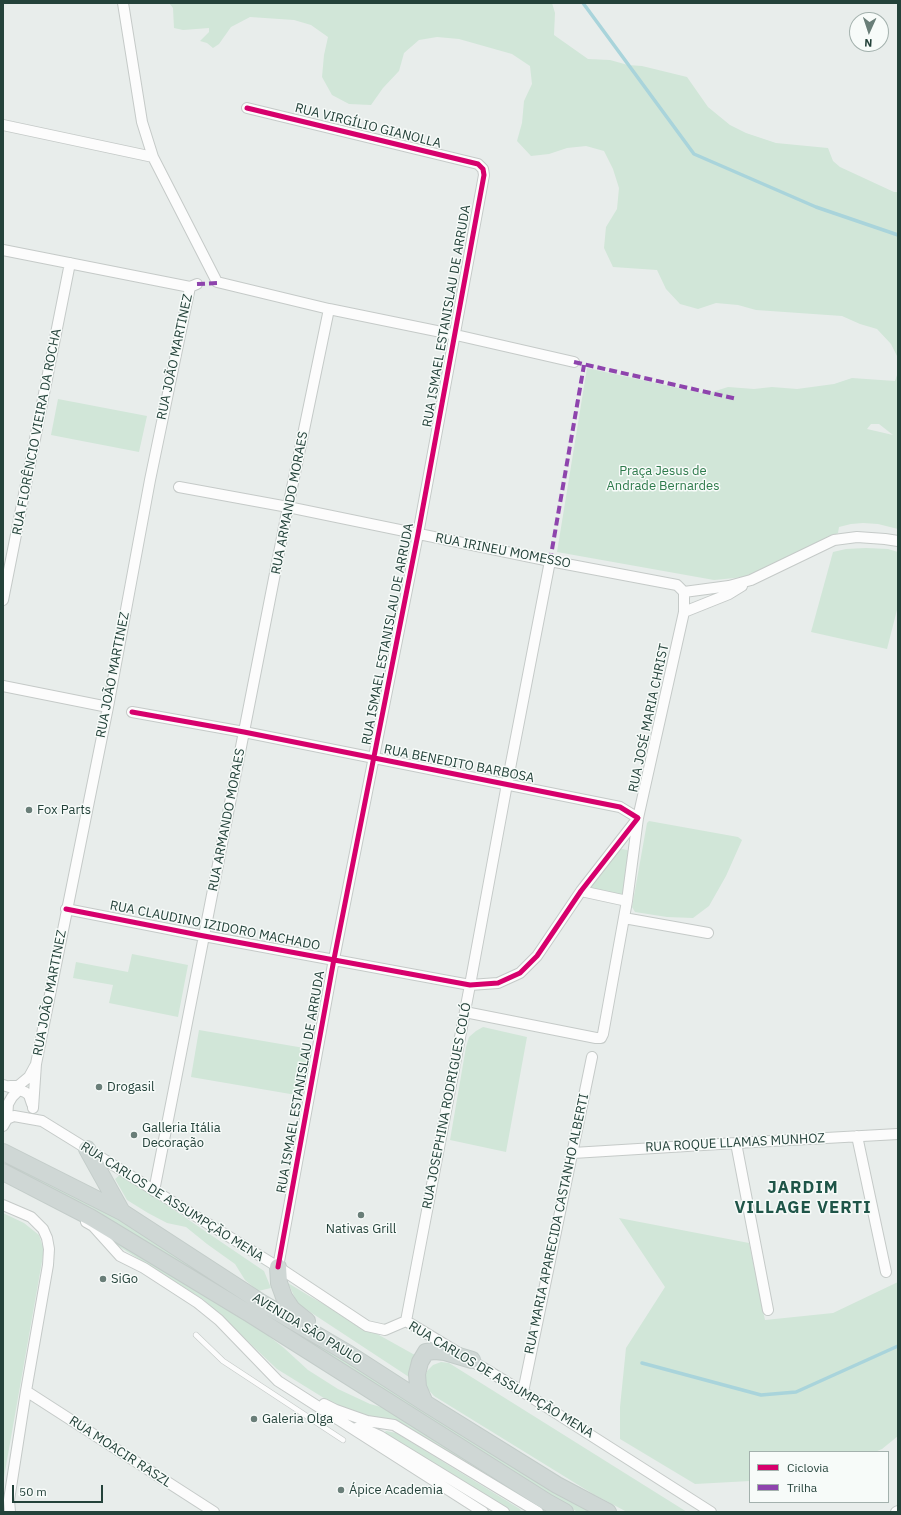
<!DOCTYPE html>
<meta charset="utf-8">
<style>
body{margin:0}
#map{position:relative;width:901px;height:1515px;overflow:hidden;background:#e8edeb;font-family:"IBM Plex Sans",sans-serif}
canvas{display:block}
.frame{position:absolute;inset:0;border:4px solid #24423a;pointer-events:none}
.legend{position:absolute;left:749px;top:1451px;width:140px;height:52px;box-sizing:border-box;background:#f7fbf9;border:1px solid #a3b1ad;margin:0;padding:5px 7px;list-style:none;font-size:12px;color:#24423a}
.legend li{display:flex;align-items:center;gap:8px;height:20px}
.legend b{width:20px;border:1px solid #a3b1ad}
.north{position:absolute;left:849px;top:12px;width:40px;height:40px;box-sizing:border-box;background:#f7fbf9;border:1px solid #a3b1ad;border-radius:50%;rotate:183deg;font-size:11px;font-weight:700;line-height:16px;text-align:center;color:#24423a}
.north::after{content:'';display:block;margin:auto;width:14px;height:18px;background:#697e78;clip-path:polygon(50% 0,100% 100%,50% 72%,0 100%)}
.scale{position:absolute;left:12px;top:1485px;width:91px;height:18px;box-sizing:border-box;border:2px solid #24423a;border-top:0;padding-left:5px;font-size:12px;line-height:14px;white-space:nowrap;color:#24423a;-webkit-text-stroke:3px #f7fbf9;paint-order:stroke}
</style>
<div id="map">
<canvas width="901" height="1515"></canvas>
<div class="frame"></div>
<ul class="legend">
<li><b style="height:5px;background:#d6006c"></b>Ciclovia</li>
<li><b style="height:5px;background:#8e44ad"></b>Trilha</li>
</ul>
<div class="north">N</div>
<div class="scale">50 m</div>
</div>
<script>
const context = document.querySelector('canvas').getContext('2d');
context.lineJoin = 'round';
function fillPath(path, color) {
  context.fillStyle = color;
  context.fill(path, 'evenodd');
}
function poly(rows) {
  const path = new Path2D();
  for (const r of rows) {
    path.moveTo(r[0], r[1]);
    for (let i = 2; i < r.length; i += 2) path.lineTo(r[i], r[i + 1]);
  }
  return path;
}
function stroke(path, color, width, dash) {
  context.strokeStyle = color;
  context.lineWidth = width;
  context.lineCap = dash ? 'butt' : 'round';
  context.setLineDash(dash || []);
  context.stroke(path);
}
function write(font, color, halo, rows, align = 'center') {
  context.font = font + ' "IBM Plex Sans",sans-serif';
  context.lineWidth = 3;
  context.setLineDash([]);
  context.textBaseline = 'middle';
  context.strokeStyle = halo;
  context.fillStyle = color;
  for (const [text, x, y, turn = 0] of rows) {
    context.save();
    context.translate(x, y);
    context.rotate((+turn || 0) * Math.PI / 180);
    context.textAlign = isNaN(turn) ? turn : align;
    if (halo) context.strokeText(text, 0, 0);
    context.fillText(text, 0, 0);
    context.restore();
  }
}
fillPath(poly([
 [169,3,552,3,555,13,554,35,588,59,610,60,628,65,642,66,687,77,708,107,730,125,746,133,776,143,828,148,833,161,840,167,894,192,898,192,898,358,891,344,877,329,860,324,842,316,756,310,738,305,716,303,698,309,680,304,666,289,657,270,613,267,604,248,606,227,617,209,619,188,613,169,604,151,586,146,567,148,549,154,531,156,517,141,522,123,524,101,532,84,530,66,512,54,459,39,437,37,419,40,404,53,399,71,383,88,371,105,349,104,332,95,322,77,324,55,328,37,311,25,294,20,250,17,231,27,219,44,213,48,207,43,200,41,209,32,209,28,183,30,174,28,173,8],
 [587,368,706,394,728,387,754,389,772,387,797,389,834,384,852,378,895,381,898,372,898,529,878,524,863,523,851,524,839,527,838,533,745,577,714,580,557,552],
 [871,424,879,424,893,435,867,429],
 [58,399,147,416,139,452,51,435],
 [866,548,888,549,898,552,898,606,887,649,811,632,833,552,846,549],
 [649,821,738,837,742,840,726,876,709,906,693,918,667,917,635,912,632,907,647,823],
 [618,848,631,851,626,897,586,888],
 [132,954,188,965,178,1017,109,1003,113,985,73,978,76,962,128,972],
 [483,1027,527,1037,506,1152,450,1140,466,1047,469,1037,476,1031],
 [199,1030,310,1049,302,1096,191,1077],
 [10,1160,97,1203,593,1512,578,1512,548,1496,94,1209,9,1168,7,1163],
 [121,1174,264,1271,271,1288,258,1291,245,1280,235,1264,207,1244,186,1227,167,1223,148,1213,127,1200,115,1179],
 [3,1213,24,1223,39,1235,44,1250,3,1483],
 [619,1218,749,1243,765,1320,833,1313,898,1282,898,1436,882,1449,875,1452,750,1452,750,1481,695,1484,620,1439,620,1407,626,1348,665,1287],
 [116,1240,260,1329,284,1348,308,1370,338,1389,370,1404,388,1409,555,1512,548,1512,396,1423,362,1417,340,1408,277,1369,204,1300,115,1244],
 [288,1283,311,1297,413,1354,418,1355,409,1377,298,1304],
 [441,1362,449,1363,687,1512,627,1512,593,1494,434,1396,426,1387,424,1379,427,1371,433,1365],
 [386,1431,396,1433,520,1509,521,1512,508,1512,383,1434]
]), '#d1e6d8');
stroke(poly([
 [583,3,694,154,816,207,898,235],
 [642,1363,761,1395,796,1392,898,1346]
]), '#a9d4db', 3.5);
const service = poly([
 [196,1335,223,1361,343,1440]
]);
const minor = poly([
 [123,3,142,122,153,157,217,282,329,309,456,335,574,362],
 [247,108,478,164,483,169,484,175,418,534,334,959,278,1267],
 [3,125,153,157],
 [3,250,190,287,197,284],
 [179,487,288,507,550,561,677,585,684,592],
 [684,592,729,586,751,580,834,540,857,537,885,539,898,541],
 [3,600,70,263],
 [684,612,729,594,742,586],
 [3,686,108,707],
 [581,891,627,901],
 [66,909,204,936,470,985,498,983,520,973,537,956,581,891,638,818,620,807,244,732,132,712],
 [624,918,708,933],
 [465,1012,596,1038,601,1038,603,1034,627,901,638,818,684,612,684,592],
 [3,1085,25,1092,29,1095,32,1104],
 [10,1086,18,1086,24,1081,29,1077,35,1066],
 [33,1108,36,1064,108,707,150,480,190,287],
 [7,1119,8,1104,12,1097,19,1090],
 [3,1126,7,1119,14,1116,42,1121,278,1267,367,1326,385,1330,406,1321],
 [857,1136,886,1272],
 [736,1143,768,1310],
 [573,1153,736,1143,898,1134],
 [154,1191,288,507,329,309],
 [3,1205,31,1217,43,1229,47,1238,49,1249,48,1265,26,1391,9,1500,10,1512],
 [86,1222,93,1226,120,1256,144,1268,198,1303,219,1320,278,1381,483,1512],
 [406,1321,470,985,507,784,550,561],
 [406,1321,523,1392,711,1512],
 [26,1391,214,1512],
 [523,1392,592,1057],
 [324,1404,336,1410,367,1421,394,1425,538,1512],
 [356,1428,360,1427,380,1436,504,1512],
 [896,1512,898,1511]
]);
const primary = poly([
 [87,1149,122,1212],
 [3,1152,122,1212,262,1303,349,1354,425,1403,557,1485,608,1512],
 [3,1172,90,1217,250,1314,547,1502,565,1512],
 [278,1267,279,1283,284,1297,292,1309,307,1321],
 [425,1403,418,1387,417,1374,420,1362,426,1352,435,1351,445,1352,472,1360]
]);
stroke(service, '#c5cac8', 6);
stroke(minor, '#c5cac8', 12);
stroke(primary, '#c3ccc9', 18);
stroke(service, '#fcfcfc', 5);
stroke(minor, '#fcfcfc', 10);
stroke(primary, '#cfd7d5', 16);
stroke(poly([
 [197,284,219,283],
 [574,362,737,399],
 [550,561,584,365]
]), '#8e44ad', 4, [8, 4]);
stroke(poly([
 [247,108,478,164,483,169,484,175,418,534,334,959,278,1267],
 [66,909,204,936,470,985,498,983,520,973,537,956,581,891,638,818,620,807,244,732,132,712]
]), '#d6006c', 5);
for (const [x, y, r, color] of [
 [29,810,4,"#697e78"],
 [99,1087,4,"#697e78"],
 [134,1135,4,"#697e78"],
 [361,1215,4,"#697e78"],
 [103,1279,4,"#697e78"],
 [254,1419,4,"#697e78"],
 [341,1490,4,"#697e78"]
]) {
  const dot = new Path2D();
  dot.arc(x, y, r, 0, 2 * Math.PI);
  context.fillStyle = color;
  context.fill(dot);
  stroke(dot, '#f7fbf9', 1.5);
}
write('13px', '#24423a', '#f7fbf9', [
 ["RUA VIRGÍLIO GIANOLLA",368,126,14],
 ["RUA ISMAEL ESTANISLAU DE ARRUDA",447,316,-80],
 ["RUA JOÃO MARTINEZ",175,357,-78],
 ["RUA FLORÊNCIO VIEIRA DA ROCHA",37,432,-79],
 ["RUA ARMANDO MORAES",290,503,-79],
 ["RUA IRINEU MOMESSO",503,551,11],
 ["RUA ISMAEL ESTANISLAU DE ARRUDA",388,634,-79],
 ["RUA JOÃO MARTINEZ",113,675,-79],
 ["RUA JOSÉ MARIA CHRIST",649,718,-78],
 ["RUA BENEDITO BARBOSA",459,764,11],
 ["RUA ARMANDO MORAES",227,820,-79],
 ["RUA CLAUDINO IZIDORO MACHADO",215,926,11],
 ["RUA JOÃO MARTINEZ",50,993,-79],
 ["RUA ISMAEL ESTANISLAU DE ARRUDA",301,1082,-80],
 ["RUA JOSEPHINA RODRIGUES COLÓ",447,1106,-79],
 ["RUA ROQUE LLAMAS MUNHOZ",735,1143,-3],
 ["RUA CARLOS DE ASSUMPÇÃO MENA",172,1202,32],
 ["RUA MARIA APARECIDA CASTANHO ALBERTI",557,1224,-78],
 ["AVENIDA SÃO PAULO",307,1329,31],
 ["RUA CARLOS DE ASSUMPÇÃO MENA",501,1380,31],
 ["RUA MOACIR RASZL",120,1452,33]
]);
write('13px', '#2d7a4b', '#f7fbf9', [
 ["Praça Jesus de",663,471],
 ["Andrade Bernardes",663,486]
]);
write('13px', '#24423a', '#f7fbf9', [
 ["Fox Parts",37,810],
 ["Drogasil",107,1087],
 ["Galleria Itália",142,1128],
 ["Decoração",142,1143],
 ["Nativas Grill",361,1229,"center"],
 ["SiGo",111,1279],
 ["Galeria Olga",262,1419],
 ["Ápice Academia",349,1490]
], 'left');
context.letterSpacing = '1px';
write('bold 17px', '#1f5548', '#f7fbf9', [
 ["JARDIM",803,1188],
 ["VILLAGE VERTI",803,1208]
]);
context.letterSpacing = '0px';
</script>
